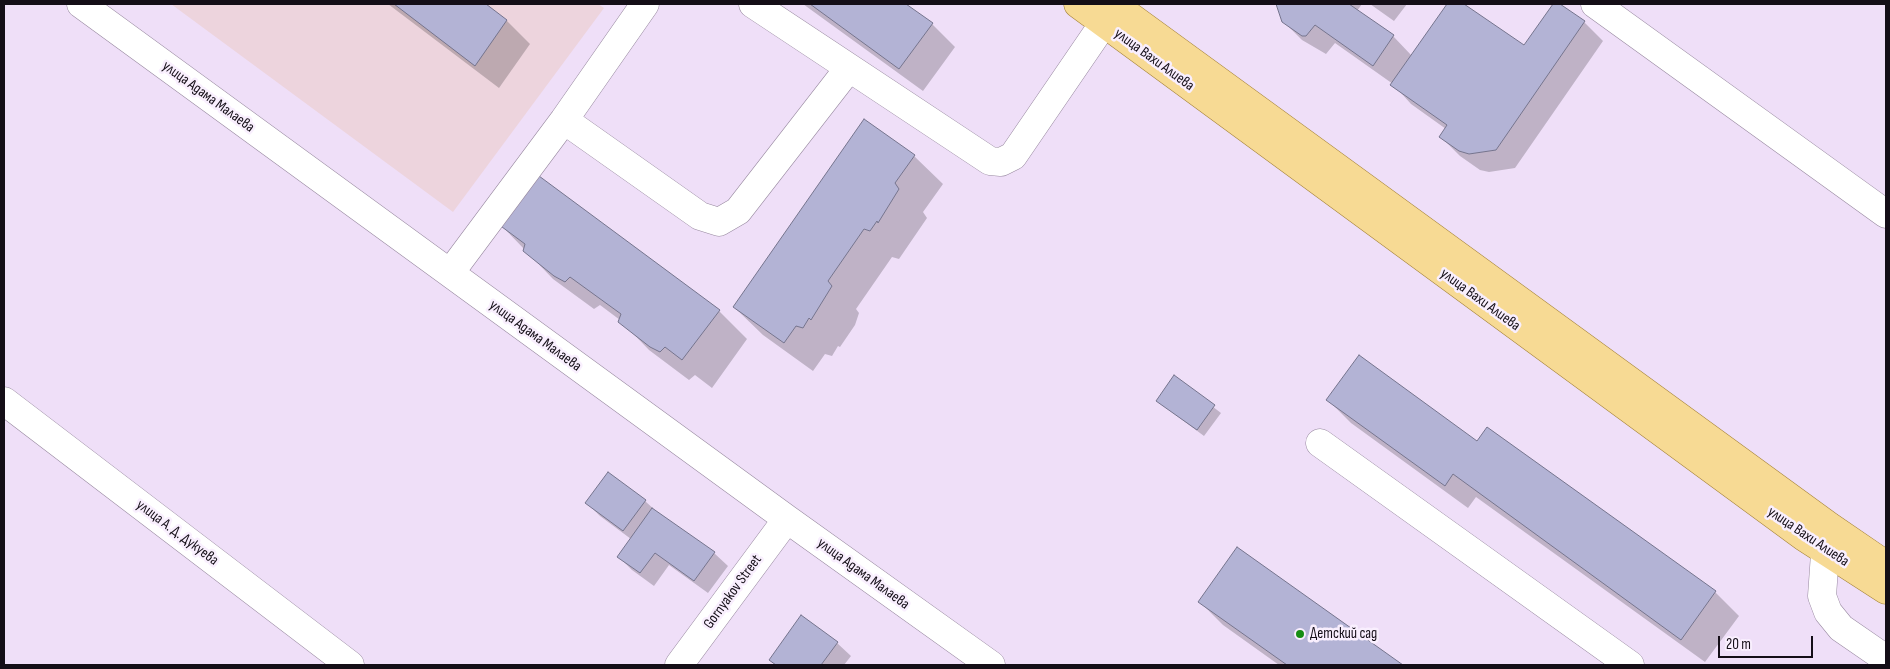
<!DOCTYPE html>
<meta charset="utf-8">
<style>
body{margin:0}
#map{position:relative;width:1890px;height:669px;overflow:hidden;background:#efdff8;font-family:"Sofia Sans Condensed",sans-serif}
canvas{display:block}
.frame{position:absolute;inset:0;border:5px solid #140e17;pointer-events:none}
.scale{position:absolute;left:1718px;top:636px;width:95px;height:22px;box-sizing:border-box;border:2px solid #140e17;border-top:0;padding-left:6px;font-size:15px;line-height:18px;white-space:nowrap;color:#140e17;-webkit-text-stroke:4px #f9effe;paint-order:stroke}
</style>
<div id="map">
<canvas width="1890" height="669"></canvas>
<div class="frame"></div>
<div class="scale">20 m</div>
</div>
<script>
const context = document.querySelector('canvas').getContext('2d');
context.lineJoin = 'round';
function fillPath(path, color) {
  context.fillStyle = color;
  context.fill(path, 'evenodd');
}
function poly(rows) {
  const path = new Path2D();
  for (const r of rows) {
    path.moveTo(r[0], r[1]);
    for (let i = 2; i < r.length; i += 2) path.lineTo(r[i], r[i + 1]);
  }
  return path;
}
function stroke(path, color, width, dash) {
  context.strokeStyle = color;
  context.lineWidth = width;
  context.lineCap = dash ? 'butt' : 'round';
  context.setLineDash(dash || []);
  context.stroke(path);
}
function write(font, color, halo, rows, align = 'center') {
  context.font = font + ' "Sofia Sans Condensed",sans-serif';
  context.lineWidth = 5;
  context.setLineDash([]);
  context.textBaseline = 'middle';
  context.strokeStyle = halo;
  context.fillStyle = color;
  for (const [text, x, y, turn = 0] of rows) {
    context.save();
    context.translate(x, y);
    context.rotate((+turn || 0) * Math.PI / 180);
    context.textAlign = isNaN(turn) ? turn : align;
    if (halo) context.strokeText(text, 0, 0);
    context.fillText(text, 0, 0);
    context.restore();
  }
}
fillPath(poly([
 [171,4,598,4,604,8,453,212]
]), '#edd4dd');
fillPath(poly([
 [388,4,484,4,507,21,530,44,499,88],
 [803,4,904,4,932,24,955,47,923,91],
 [1279,4,1362,4,1357,11,1393,36,1412,56,1449,4,1462,4,1525,47,1554,4,1557,4,1584,22,1603,41,1515,168,1489,172,1480,170,1460,156,1441,137,1446,129,1411,104,1393,84,1335,43,1326,54,1302,40,1283,21],
 [1370,4,1407,4,1394,21],
 [914,156,943,184,923,212,927,218,899,259,892,257,856,309,859,313,855,325,840,347,838,346,832,356,825,354,813,371,763,335,734,307],
 [499,223,719,311,747,339,712,388,695,375,689,380,649,350,620,320,600,305,594,309,553,279],
 [1174,377,1221,413,1204,436,1157,401],
 [1328,400,1477,443,1488,428,1715,592,1739,616,1705,662,1476,497,1468,508,1351,423],
 [645,501,657,512,714,553,728,566,708,593,669,565,654,586,632,570,619,557,631,539,600,516,587,503],
 [1238,549,1401,665,1279,665,1223,625,1200,602],
 [837,643,851,656,844,665,776,665,771,660]
]), '#0003');
const building = poly([
 [394,4,486,4,507,20,475,66,394,4],
 [810,4,906,4,933,23,899,69,810,4],
 [1276,4,1349,4,1394,35,1373,66,1315,25,1306,36,1302,36,1282,22,1276,4],
 [1447,4,1464,4,1524,45,1553,4,1560,4,1585,21,1496,150,1469,154,1459,151,1439,137,1447,125,1390,85,1447,4],
 [864,119,915,155,895,183,899,189,878,223,877,221,870,231,864,229,828,281,832,286,811,320,809,318,803,328,796,326,784,343,733,307,864,119],
 [535,173,720,310,682,360,665,347,660,352,650,347,618,322,621,314,570,277,565,282,554,276,523,251,525,244,498,224,535,173],
 [1359,355,1477,441,1487,427,1716,591,1681,640,1453,474,1445,486,1326,400,1359,355],
 [1174,375,1215,405,1197,430,1156,401,1174,375],
 [608,472,646,500,623,531,585,503,608,472],
 [652,508,715,552,694,581,655,553,640,573,617,557,652,508],
 [1237,547,1403,665,1287,665,1198,602,1237,547],
 [801,615,838,642,821,665,776,665,769,660,801,615]
]);
fillPath(building, '#b3b3d5');
stroke(building, '#75748d', 1);
const minor = poly([
 [81,4,787,519,991,665],
 [753,4,990,161,1001,162,1013,156,1104,23],
 [1595,4,1886,214],
 [564,120,700,216,719,222,738,211,849,68],
 [450,273,564,120,645,4],
 [4,401,350,665],
 [1320,443,1630,665],
 [1825,554,1822,596,1828,612,1841,628,1886,659],
 [679,665,787,519]
]);
const major = poly([
 [1078,4,1804,537,1886,590],
 [1113,4,1829,526,1886,565]
]);
stroke(minor, '#97889f', 29);
stroke(major, '#a48239', 29);
stroke(minor, '#fff', 28);
stroke(major, '#f7da94', 28);
for (const [x, y, r, color] of [
 [1300,634,5,"#178d14"]
]) {
  const dot = new Path2D();
  dot.arc(x, y, r, 0, 2 * Math.PI);
  context.fillStyle = color;
  context.fill(dot);
  stroke(dot, '#f9effe', 2);
}
write('15px', '#140e17', '#f9effe', [
 ["улица Вахи Алиева",1154,60,36],
 ["улица Адама Малаева",208,97,36],
 ["улица Вахи Алиева",1480,300,36],
 ["улица Адама Малаева",535,336,36],
 ["улица А. Д. Дукуева",177,533,37],
 ["улица Вахи Алиева",1808,537,34],
 ["улица Адама Малаева",863,574,36],
 ["Gornyakov Street",733,592,-54]
]);
write('15px', '#140e17', '#f9effe', [
 ["Детский сад",1310,634]
], 'left');
</script>
